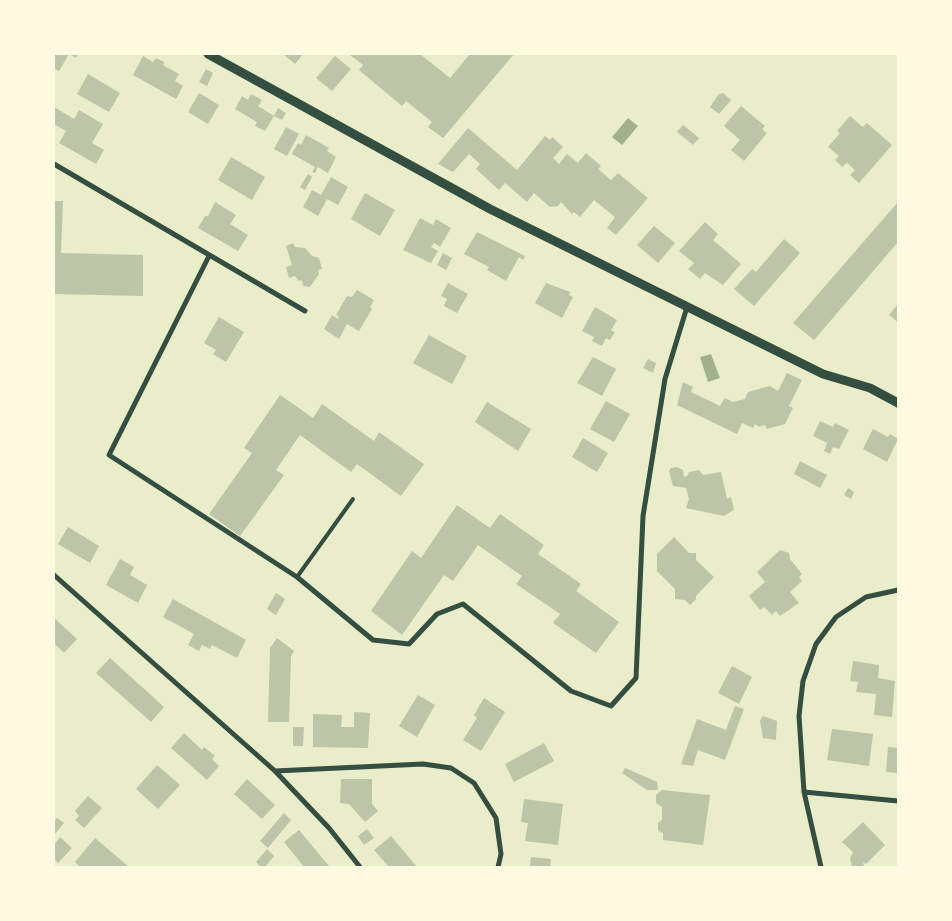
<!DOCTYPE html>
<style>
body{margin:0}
#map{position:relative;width:952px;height:921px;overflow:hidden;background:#e9edc9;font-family:Bitter,serif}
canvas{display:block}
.frame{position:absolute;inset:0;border:55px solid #fefae0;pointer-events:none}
</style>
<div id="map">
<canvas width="952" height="921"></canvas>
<div class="frame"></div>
</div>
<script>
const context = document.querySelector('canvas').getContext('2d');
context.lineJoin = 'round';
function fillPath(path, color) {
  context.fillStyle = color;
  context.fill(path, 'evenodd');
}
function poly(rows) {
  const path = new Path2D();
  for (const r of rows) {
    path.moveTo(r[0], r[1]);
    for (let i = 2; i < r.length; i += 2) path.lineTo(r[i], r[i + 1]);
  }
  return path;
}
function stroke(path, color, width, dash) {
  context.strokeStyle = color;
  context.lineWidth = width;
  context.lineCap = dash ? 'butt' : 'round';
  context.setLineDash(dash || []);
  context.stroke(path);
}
fillPath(poly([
 [628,118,638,126,622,145,612,137],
 [711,354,720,378,708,382,700,357]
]), '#a3b18a');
fillPath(poly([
 [54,54,78,54,76,58,69,54,59,71,54,68],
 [283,54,303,54,295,64],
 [349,54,420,54,450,78,470,54,514,54,443,138,428,127,432,122,406,101,402,106,359,70,363,65],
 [143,56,153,62,156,58,164,62,163,65,179,74,175,81,183,86,176,99,133,75],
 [335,56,351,69,332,91,316,78],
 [206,69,213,73,207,86,199,82],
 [88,74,120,93,109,112,77,94],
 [199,93,219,105,208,124,188,112],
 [723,93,731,100,719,114,710,107,719,94],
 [251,94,262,100,258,106,274,116,265,131,255,126,257,122,235,109,242,96,248,100],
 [741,106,765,126,762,129,767,133,744,161,731,150,740,140,724,126],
 [54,107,74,119,79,110,103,124,92,143,104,150,96,164,59,143,66,131,54,124],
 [278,108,286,113,282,120,274,116],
 [850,116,863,127,867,123,892,145,859,183,850,175,855,170,847,163,842,167,835,160,839,156,828,147,840,133,837,131],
 [683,125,699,138,693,145,677,132],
 [286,127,299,134,287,156,274,149],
 [468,128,517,170,545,136,550,140,552,137,563,147,553,158,559,164,567,154,578,163,586,153,601,166,598,169,611,180,618,173,648,198,616,235,607,228,615,217,594,200,580,217,574,212,572,214,561,202,558,206,550,207,534,193,527,202,505,183,499,190,476,169,480,164,469,154,453,172,438,164],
 [306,135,329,148,327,151,336,157,328,173,318,167,315,173,312,172,315,167,292,154,298,143,301,145],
 [231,157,265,177,252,200,218,180],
 [308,174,312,177,305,190,300,187],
 [331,177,348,187,338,205,327,199,318,216,303,207,312,190,321,195],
 [365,193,395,210,380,236,351,219],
 [54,201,63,201,61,253,143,255,143,296,54,294],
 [215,202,236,215,230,224,248,235,238,251,198,228,205,216,208,216],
 [898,202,898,242,814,340,793,323],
 [420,218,433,225,436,219,451,228,440,247,434,243,431,247,438,251,431,263,403,250],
 [705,222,718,234,713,240,741,264,723,285,705,273,700,279,688,269,694,263,679,251],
 [654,226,675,243,658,263,637,245],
 [477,232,525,256,523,260,519,257,506,281,487,270,489,267,464,254],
 [784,239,800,253,754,306,734,289,752,269,756,272],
 [293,243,295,247,305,248,312,256,319,258,322,269,318,270,319,274,310,287,303,286,302,280,299,281,295,276,289,278,286,267,292,265,286,246],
 [443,253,452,258,446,270,437,265],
 [448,283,468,294,457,313,444,306,447,299,441,296],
 [546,283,570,292,569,295,573,297,562,318,535,303],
 [357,290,374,300,370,307,372,309,359,331,347,324,339,339,324,329,332,315,338,319,339,317,336,315,347,296,352,297],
 [898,304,898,322,889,315],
 [595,307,617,320,611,330,615,332,610,340,606,338,602,346,592,341,594,337,582,331],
 [219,317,244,332,226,362,213,354,216,350,204,343],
 [429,335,467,356,452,384,413,363],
 [593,357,616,369,602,396,577,383],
 [648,359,656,363,653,373,643,368],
 [787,373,802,380,789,406,793,408,785,424,767,429,765,425,759,427,755,424,753,428,742,423,737,434,677,405,683,382,693,387,691,392,720,406,725,398,733,402,745,399,748,392,770,386,778,391],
 [280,395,313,418,322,404,374,441,379,432,424,464,401,496,357,464,351,472,300,435,276,470,284,475,240,536,209,514,252,453,244,448],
 [606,401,630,414,614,442,590,429],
 [487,402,531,429,518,451,475,422],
 [820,421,833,427,835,423,849,430,839,449,833,447,830,454,824,451,827,443,813,436],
 [873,429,888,437,890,434,898,439,887,462,863,449],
 [583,438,608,453,597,472,572,457],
 [800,461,827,475,820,488,794,474],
 [677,467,683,470,684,477,687,476,689,472,699,470,703,475,721,472,727,499,731,497,734,510,724,516,686,508,689,499,686,488,673,486,669,471,671,468],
 [848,488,854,492,851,499,844,495],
 [457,505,490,528,500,514,544,545,538,554,581,584,576,591,619,622,596,653,553,623,560,614,516,584,522,576,478,545,453,581,444,575,402,635,371,611,412,551,421,558],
 [68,527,99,546,90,563,58,544],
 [674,537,689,553,696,553,696,560,714,577,696,596,696,599,690,605,685,600,675,599,675,589,657,571,657,554],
 [780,550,789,553,790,559,802,574,799,577,802,581,790,592,799,603,780,616,776,611,772,615,764,607,760,610,749,596,765,582,757,572],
 [120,559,134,567,130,575,147,585,138,603,106,585],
 [276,593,285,599,276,615,267,609],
 [173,599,246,640,237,658,212,645,210,649,202,645,199,651,188,645,194,634,163,617],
 [54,618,77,639,64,653,54,643],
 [277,638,294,651,291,656,289,722,268,722,270,648],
 [110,658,164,707,151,722,96,673],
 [853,661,879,665,878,678,895,681,892,717,874,715,876,694,856,692,858,682,850,681],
 [732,666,752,677,739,704,718,693],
 [418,695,435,705,417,737,399,726],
 [484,698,505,712,481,751,463,740,477,718,474,715],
 [735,706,744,709,725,760,698,750,693,766,681,764,697,719,726,730],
 [354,712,370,713,368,748,313,747,313,714,342,715,341,727,354,727],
 [763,716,777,721,776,740,763,738,760,721],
 [293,727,304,727,303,746,293,746],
 [832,729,873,734,869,766,827,760],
 [184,733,202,750,204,747,215,756,212,759,219,766,207,780,171,748],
 [544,743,554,761,514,782,505,764],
 [888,747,898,748,898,773,886,772],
 [157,765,180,785,158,809,136,789],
 [625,768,657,782,658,790,647,790,622,773],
 [247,779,275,805,262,819,234,794],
 [341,779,372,779,372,804,378,811,365,822,349,804,340,803],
 [662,790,710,795,703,845,663,840,663,833,658,831,658,823,662,820,662,807,656,803,656,795],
 [88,796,102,808,84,828,75,820,79,816,75,811],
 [524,799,563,804,558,845,525,841,528,823,521,822],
 [284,813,291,820,268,848,260,841],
 [57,818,64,823,54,835,54,821],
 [863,822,885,845,866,864,863,862,864,867,852,867,850,858,853,852,842,842],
 [367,829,374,838,364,845,358,836],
 [299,830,323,859,330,867,304,867,284,842],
 [391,836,417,867,389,867,374,850],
 [60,837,72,848,58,863,54,859,54,845],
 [95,838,129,867,80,867,75,862],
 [267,849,274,856,265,867,261,867,256,862],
 [531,857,551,859,550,867,530,867]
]), '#bcc5a7');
stroke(poly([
 [297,577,353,499]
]), '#344e41', 4);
stroke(poly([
 [54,164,305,311],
 [209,256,109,455,297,577,373,640,409,644,437,614,463,604,571,691,611,706,636,678,643,516,665,379,687,307],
 [54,575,275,771,329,828,360,867],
 [275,771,423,764,451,768,474,783,496,818,501,854,498,867],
 [804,792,898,801],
 [821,867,804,792,799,716,803,681,816,644,836,617,866,597,898,590]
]), '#344e41', 5);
stroke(poly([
 [208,54,490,209,823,374,870,388,898,403]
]), '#344e41', 9);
</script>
